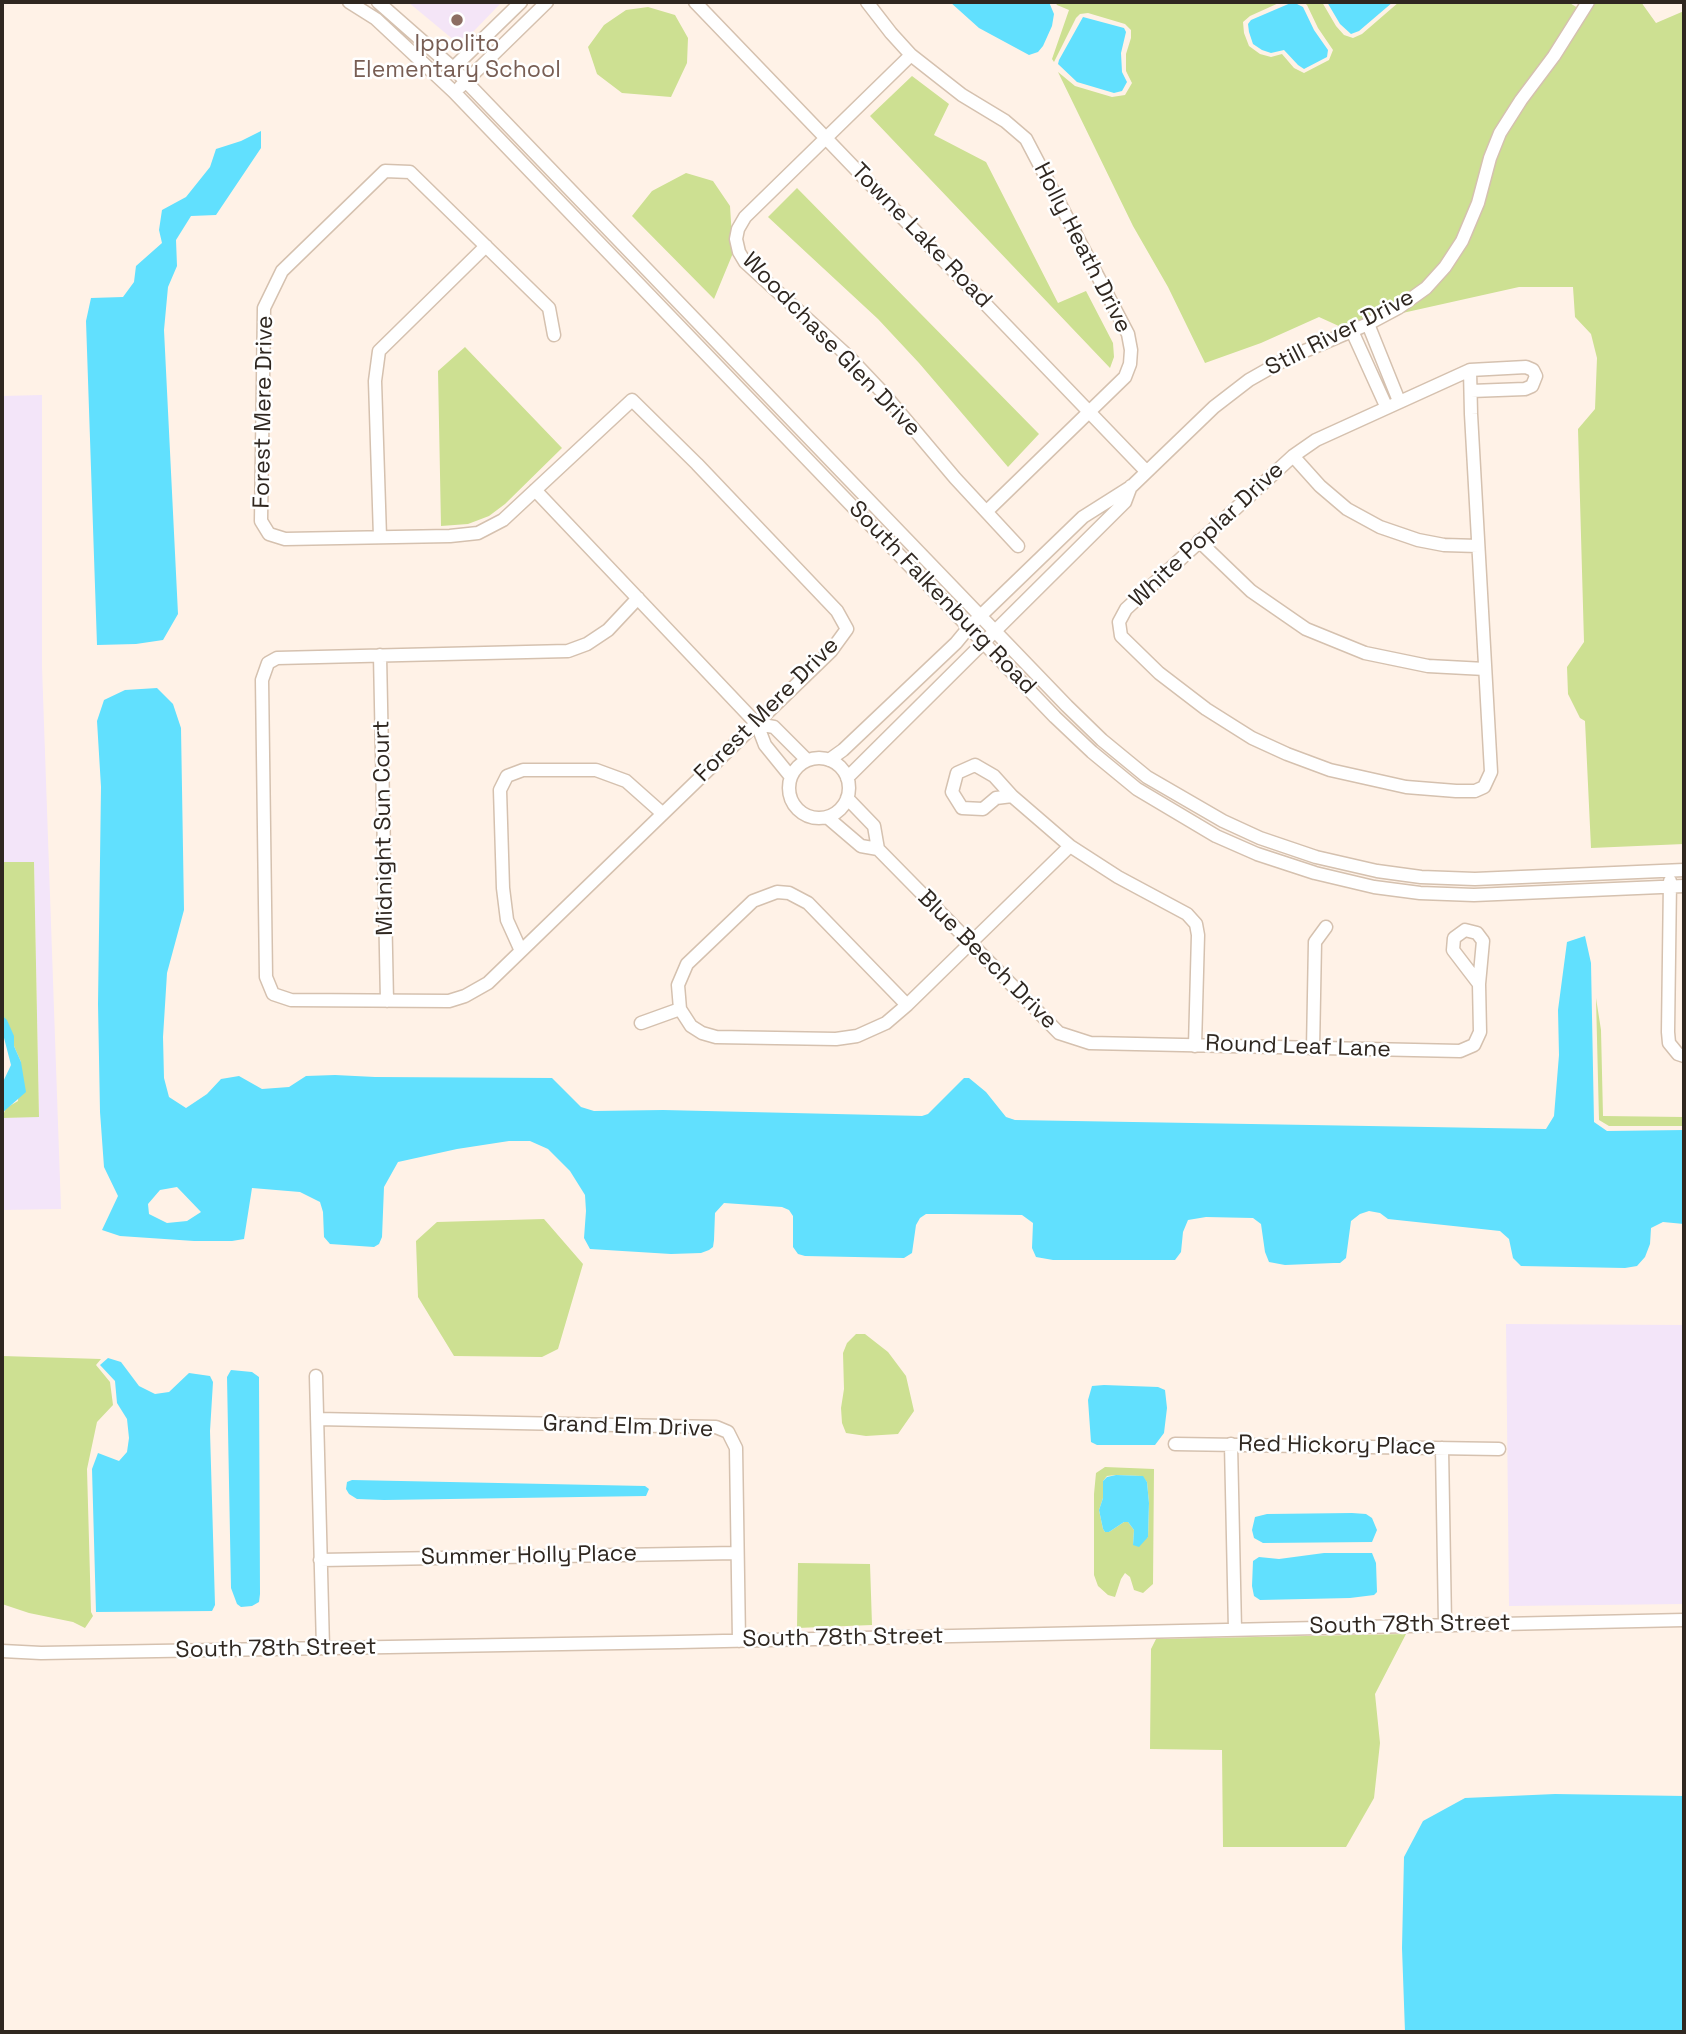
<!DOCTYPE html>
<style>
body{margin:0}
#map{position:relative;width:1686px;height:2034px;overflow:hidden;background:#fff2e7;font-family:"Space Grotesk",sans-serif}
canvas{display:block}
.frame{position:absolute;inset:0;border:4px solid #2f2720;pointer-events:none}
</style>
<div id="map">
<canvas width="1686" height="2034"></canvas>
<div class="frame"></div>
</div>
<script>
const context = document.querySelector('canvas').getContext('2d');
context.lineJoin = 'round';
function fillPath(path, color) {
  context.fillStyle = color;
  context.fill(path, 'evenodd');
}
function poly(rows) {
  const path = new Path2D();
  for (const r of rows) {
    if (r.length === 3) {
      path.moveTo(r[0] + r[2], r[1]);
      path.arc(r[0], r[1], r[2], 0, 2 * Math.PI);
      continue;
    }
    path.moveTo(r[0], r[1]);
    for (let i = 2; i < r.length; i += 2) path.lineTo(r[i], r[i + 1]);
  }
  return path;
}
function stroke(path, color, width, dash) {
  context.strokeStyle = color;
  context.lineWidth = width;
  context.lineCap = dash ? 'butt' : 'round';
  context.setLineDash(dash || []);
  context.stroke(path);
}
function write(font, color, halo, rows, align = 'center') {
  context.font = font + ' "Space Grotesk",sans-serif';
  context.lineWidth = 5;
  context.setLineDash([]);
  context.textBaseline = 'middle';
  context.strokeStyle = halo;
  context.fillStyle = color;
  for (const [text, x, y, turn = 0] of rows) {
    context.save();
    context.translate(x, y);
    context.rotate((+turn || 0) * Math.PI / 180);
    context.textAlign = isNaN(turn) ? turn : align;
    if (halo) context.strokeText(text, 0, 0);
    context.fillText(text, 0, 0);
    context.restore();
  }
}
fillPath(poly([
 [42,395,42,667,61,1209,2,1210,2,1118,39,1116,34,862,2,862,2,396],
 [1506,1324,1684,1325,1684,1604,1509,1606]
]), '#f3e5f9');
fillPath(poly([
 [408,2,502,2,470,35,455,41]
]), '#f4e5f7');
fillPath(poly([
 [1055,2,1281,2,1250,16,1243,22,1244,33,1249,46,1260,54,1271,57,1282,54,1294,68,1304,73,1329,60,1333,50,1318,28,1307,5,1303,2,1322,2,1336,26,1344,35,1353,38,1362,34,1399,2,1568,2,1578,8,1549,54,1516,97,1457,239,1441,265,1422,284,1395,304,1353,325,1341,327,1319,317,1261,343,1205,363,1168,287,1133,226,1058,72,1075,86,1112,97,1125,95,1132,83,1126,71,1126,54,1131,38,1131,30,1125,24,1088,13,1080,14,1076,18,1054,62,1052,59,1069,10,1057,5],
 [1594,2,1641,2,1656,23,1684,11,1684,844,1591,848,1585,721,1580,718,1568,694,1567,667,1584,642,1578,429,1595,409,1597,358,1591,334,1575,317,1573,287,1519,287,1398,314,1450,270,1505,135,1525,102,1559,59],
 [648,7,675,15,688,38,687,63,671,97,622,93,597,74,588,47,604,25,626,10],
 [912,76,949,104,934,135,986,162,1058,303,1086,291,1113,343,1114,357,1110,368,870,116],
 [686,173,713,181,730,206,733,253,714,299,632,216,652,191],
 [797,188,1039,434,1008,467,919,363,878,319,768,217],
 [465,347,562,448,505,504,489,516,468,524,441,526,438,371],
 [2,862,34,862,39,1117,2,1118,6,1108,18,1101,21,1062,14,1046,13,1036,7,1021,2,1015,2,923,4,912,2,904],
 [1596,998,1601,1030,1603,1116,1684,1117,1684,1126,1609,1126,1599,1120],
 [544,1219,583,1264,558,1349,542,1357,454,1356,418,1297,416,1241,437,1222],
 [856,1334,865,1334,888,1352,906,1376,914,1411,898,1434,866,1436,846,1433,842,1423,841,1408,844,1389,843,1353,847,1343],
 [2,1356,101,1359,96,1365,110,1382,113,1405,97,1422,87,1469,91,1612,93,1616,85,1628,73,1622,29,1613,2,1604],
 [1105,1467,1154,1469,1153,1584,1143,1593,1134,1590,1130,1577,1125,1573,1121,1579,1115,1597,1108,1595,1098,1586,1094,1575,1094,1494,1096,1473],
 [1116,1475,1142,1476,1147,1482,1149,1503,1148,1537,1133,1545,1134,1530,1128,1522,1124,1522,1109,1532,1105,1532,1103,1529,1099,1510,1103,1498,1103,1481,1107,1476],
 [798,1563,870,1564,872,1625,797,1628],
 [1406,1634,1375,1694,1380,1743,1374,1798,1346,1847,1223,1847,1222,1750,1150,1749,1151,1649,1156,1639]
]), '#cde092');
fillPath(poly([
 [950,2,1049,2,1054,14,1052,26,1043,46,1038,52,1029,55,979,28],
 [1293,2,1303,7,1314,30,1328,50,1327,57,1304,69,1298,65,1284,50,1271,53,1262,50,1253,44,1249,32,1248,24,1251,20],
 [1327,2,1393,2,1359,31,1351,34,1340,24],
 [1083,17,1124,28,1126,32,1121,53,1122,72,1127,82,1122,91,1114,93,1077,82,1058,64,1059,60],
 [261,131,261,148,216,215,191,216,176,240,177,266,168,287,164,330,178,614,163,640,136,644,97,645,86,321,91,298,123,297,134,282,136,266,162,243,159,230,162,210,186,197,210,167,216,149,241,141],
 [157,688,173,704,181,728,184,910,167,973,163,1037,164,1078,169,1097,186,1108,207,1094,221,1079,239,1076,262,1089,289,1087,306,1076,335,1075,375,1077,552,1078,581,1107,594,1111,663,1110,922,1116,928,1114,964,1078,969,1078,986,1092,1006,1117,1015,1120,1546,1129,1554,1116,1559,1055,1558,1010,1567,942,1585,936,1591,963,1594,1122,1607,1131,1684,1130,1684,1224,1663,1222,1651,1228,1650,1244,1645,1257,1637,1266,1625,1268,1521,1266,1513,1258,1509,1239,1500,1231,1388,1219,1380,1213,1369,1211,1360,1214,1351,1221,1346,1258,1340,1263,1334,1263,1285,1265,1269,1262,1265,1252,1261,1224,1253,1218,1206,1217,1188,1220,1183,1232,1181,1252,1175,1260,1053,1260,1036,1257,1032,1248,1033,1223,1022,1215,950,1214,926,1214,920,1218,916,1225,912,1253,904,1258,805,1256,798,1254,793,1247,793,1216,789,1210,782,1207,724,1203,715,1213,714,1240,713,1247,709,1250,701,1253,671,1254,590,1249,584,1238,586,1211,585,1195,570,1171,548,1149,530,1141,509,1141,457,1149,398,1162,384,1187,382,1237,379,1244,374,1247,330,1244,324,1237,323,1212,320,1202,300,1192,252,1188,244,1239,232,1241,194,1241,120,1236,102,1230,118,1196,104,1167,100,1112,98,1004,101,787,97,721,104,700,125,690],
 [177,1187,201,1212,187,1221,167,1223,149,1214,148,1204,160,1190],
 [2,1015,7,1020,14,1036,14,1046,21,1062,26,1092,2,1113,2,1084,11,1065,2,1030],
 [108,1358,121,1362,139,1386,155,1394,169,1392,189,1373,210,1376,213,1382,210,1431,215,1605,212,1611,96,1612,92,1469,98,1453,119,1461,127,1452,129,1438,127,1419,117,1403,115,1381,100,1365],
 [231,1370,252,1372,259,1377,260,1594,259,1602,252,1606,241,1607,237,1604,231,1588,227,1377],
 [1104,1385,1158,1387,1165,1390,1167,1408,1164,1433,1155,1445,1097,1445,1091,1442,1088,1400,1092,1386],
 [1116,1475,1143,1476,1147,1482,1149,1503,1148,1537,1139,1547,1133,1545,1134,1530,1128,1522,1124,1522,1109,1532,1105,1532,1103,1529,1099,1510,1103,1498,1103,1481,1107,1477],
 [352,1480,645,1486,649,1489,646,1496,384,1500,357,1499,349,1494,346,1489,347,1482],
 [1352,1513,1366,1514,1372,1518,1377,1530,1372,1542,1263,1543,1254,1538,1252,1530,1255,1517,1267,1514],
 [1324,1553,1372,1553,1376,1563,1377,1592,1374,1595,1350,1598,1260,1600,1254,1596,1252,1586,1253,1561,1259,1557,1279,1559],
 [1555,1794,1684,1796,1684,2032,1405,2032,1402,1948,1404,1857,1423,1821,1465,1798]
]), '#61e0fe');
const minor = poly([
 [349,2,376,19,454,92,1055,717,1092,752,1137,789,1216,836,1257,854,1315,873,1374,887,1420,893,1474,895,1684,886],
 [378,2,453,68,1067,706,1102,740,1147,777,1223,821,1260,838,1316,857,1377,871,1421,877,1475,879,1684,870],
 [695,2,1146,471],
 [867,2,891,33,911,55,962,95,1005,121,1026,139,1128,334,1131,350,1130,364,1125,377,987,511],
 [911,55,745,217,738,229,736,239,739,252,745,262,849,357,885,395,955,478,1018,546],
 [449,72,521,2],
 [460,87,547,2],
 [1368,324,1399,401],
 [1352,331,1386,406],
 [554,335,549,308,410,172,385,171,282,271,264,308,261,521,269,534,285,539,450,536,478,533,503,520,632,400,697,464,837,611,847,629,831,651,488,983,465,996,449,1001,291,1000,273,994,266,977,262,680,268,663,277,658,568,651,587,644,608,630,638,598],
 [1470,370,1471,414,1491,772,1484,787,1475,791,1456,791,1406,787,1330,770,1287,754,1252,738,1206,709,1159,673,1121,636,1119,622,1126,609,1293,456,1316,440,1470,370,1526,367,1533,370,1536,376,1532,386,1525,389,1471,391],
 [1293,456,1320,486,1347,509,1380,527,1418,540,1444,545,1478,546],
 [535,490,757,724,765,745,791,777],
 [380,537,375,381,379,351,486,246],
 [1199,541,1251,591,1306,629,1365,653,1428,666,1485,669],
 [380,655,387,1001],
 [757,724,774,727,807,760],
 [819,788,30],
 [829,760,843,750,956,643,970,626,1083,517,1132,486,1214,407,1249,380,1286,359,1368,324,1398,308,1426,288,1445,267,1462,241,1478,203,1490,158,1500,133,1521,100,1554,56,1588,2],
 [847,778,1125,502,1131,486],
 [1012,796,996,798,983,809,962,808,952,792,957,773,975,765,994,776,1012,796,1070,846,1118,877,1187,914,1196,924,1198,935,1195,1046],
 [847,798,874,826,878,849],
 [827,817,861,846,878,849,1059,1033,1090,1043,1460,1051,1474,1045,1480,1032,1479,984,1483,941,1477,933,1465,930,1454,938,1453,950,1479,984],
 [1670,881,1668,1032,1669,1043,1678,1054,1684,1056],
 [521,951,507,920,503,888,500,790,507,776,523,770,596,770,626,781,662,813],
 [907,1005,808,903,789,893,777,892,753,901,687,964,678,985,680,1009,691,1026,702,1033,716,1037,836,1039,857,1036,886,1023,907,1005,1070,846],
 [641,1023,680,1009],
 [1313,1049,1315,942,1326,927],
 [316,1376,323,1648],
 [317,1419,716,1427,728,1432,736,1448,739,1641],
 [1175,1444,1499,1449],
 [1231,1444,1235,1630],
 [1442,1448,1445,1624],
 [320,1560,737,1553],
 [2,1651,41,1653,678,1642,1684,1620]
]);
stroke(minor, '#d5c1af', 15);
stroke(minor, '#fff', 12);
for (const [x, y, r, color] of [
 [457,20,7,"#8d6e63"]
]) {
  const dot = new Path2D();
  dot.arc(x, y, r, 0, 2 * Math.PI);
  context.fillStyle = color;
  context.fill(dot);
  stroke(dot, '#fff', 2.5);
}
write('23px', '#785e54', '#fff', [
 ["Ippolito",457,45],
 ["Elementary School",457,71]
]);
write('23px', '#2f2720', '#fff', [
 ["Towne Lake Road",921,236,46],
 ["Holly Heath Drive",1082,248,63],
 ["Still River Drive",1340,333,-27],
 ["Woodchase Glen Drive",831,345,46],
 ["Forest Mere Drive",264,412,-89],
 ["White Poplar Drive",1207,535,-43],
 ["South Falkenburg Road",942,598,46],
 ["Forest Mere Drive",767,710,-45],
 ["Midnight Sun Court",384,828,-91],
 ["Blue Beech Drive",987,960,45],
 ["Round Leaf Lane",1298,1047,2],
 ["Grand Elm Drive",628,1427,2],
 ["Red Hickory Place",1337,1446,1],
 ["Summer Holly Place",529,1556,-1],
 ["South 78th Street",1410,1625,-1],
 ["South 78th Street",843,1638,-1],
 ["South 78th Street",276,1649,-1]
]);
</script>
